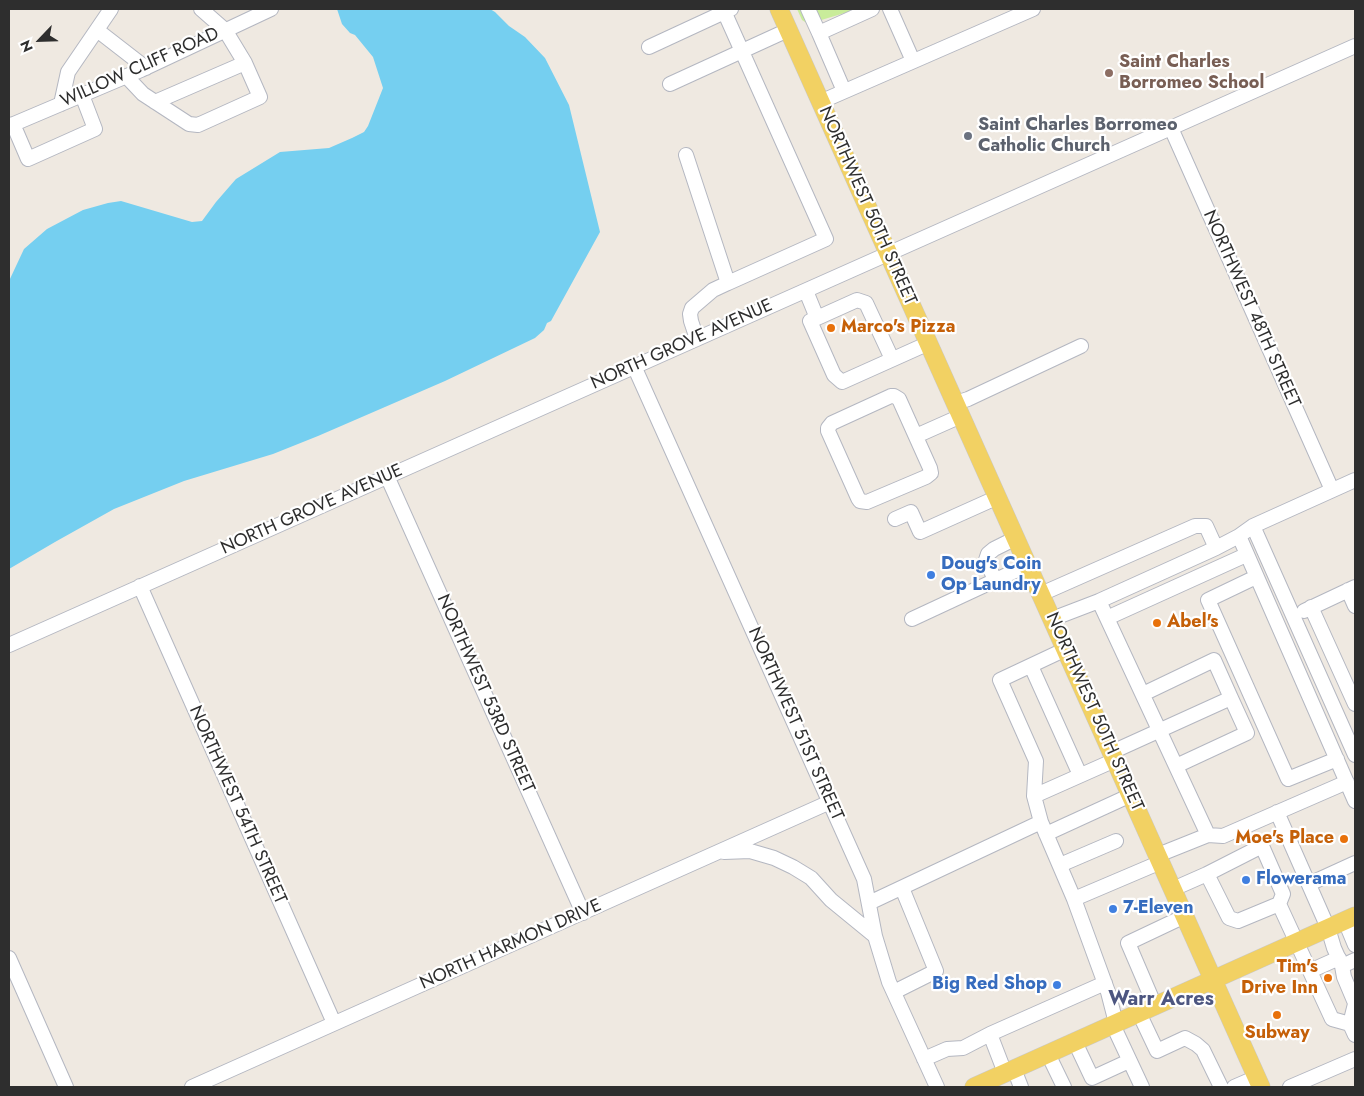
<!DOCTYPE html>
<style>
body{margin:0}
#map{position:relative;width:1364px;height:1096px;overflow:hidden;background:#efe9e1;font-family:Jost,sans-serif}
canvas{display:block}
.frame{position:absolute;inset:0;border:10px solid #2e2e2e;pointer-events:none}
.north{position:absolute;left:15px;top:15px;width:50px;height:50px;-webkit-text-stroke:4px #fff;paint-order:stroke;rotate:246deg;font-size:14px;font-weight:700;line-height:20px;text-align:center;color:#2e2e2e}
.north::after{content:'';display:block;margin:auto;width:18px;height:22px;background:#2e2e2e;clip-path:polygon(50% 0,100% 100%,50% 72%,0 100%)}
</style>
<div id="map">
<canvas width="1364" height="1096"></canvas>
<div class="frame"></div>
<div class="north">N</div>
</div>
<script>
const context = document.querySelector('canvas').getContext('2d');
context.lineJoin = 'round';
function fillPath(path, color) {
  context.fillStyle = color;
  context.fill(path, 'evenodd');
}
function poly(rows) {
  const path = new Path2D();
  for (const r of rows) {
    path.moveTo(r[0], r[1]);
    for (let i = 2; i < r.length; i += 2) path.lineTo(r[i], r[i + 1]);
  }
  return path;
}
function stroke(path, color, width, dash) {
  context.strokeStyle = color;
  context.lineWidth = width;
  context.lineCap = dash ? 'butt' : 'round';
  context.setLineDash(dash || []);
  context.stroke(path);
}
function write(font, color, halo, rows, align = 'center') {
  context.font = font + ' Jost,sans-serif';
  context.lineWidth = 4.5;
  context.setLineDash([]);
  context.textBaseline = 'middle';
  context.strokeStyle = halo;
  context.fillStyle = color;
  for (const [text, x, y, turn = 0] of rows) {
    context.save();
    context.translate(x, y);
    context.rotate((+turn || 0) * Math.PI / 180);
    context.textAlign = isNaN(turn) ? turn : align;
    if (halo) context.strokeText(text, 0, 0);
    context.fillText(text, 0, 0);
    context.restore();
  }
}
fillPath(poly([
 [797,9,858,9,808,24,802,20]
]), '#c9ec9a');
fillPath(poly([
 [337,9,490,9,495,12,509,26,525,37,545,58,569,105,600,232,551,321,547,323,544,330,535,338,445,381,318,436,273,454,184,481,114,509,55,542,9,569,9,281,24,249,47,229,83,210,108,203,121,201,192,222,202,221,216,202,236,179,280,152,329,148,352,138,364,132,368,126,383,88,373,57,355,35,350,33,342,24]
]), '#75cff0');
const minor = poly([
 [723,9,826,239,728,283],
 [808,9,819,33],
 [890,9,913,61],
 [97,30,146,68],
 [649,47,731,9],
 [126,76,143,94,189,124,198,125,260,97,245,63,225,30,201,9],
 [670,84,788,30],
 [844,91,819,33,872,9],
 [155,102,245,63],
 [820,102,1033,9],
 [61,104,68,72,111,9],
 [13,124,28,159,95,129,82,95],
 [9,126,141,70,271,9],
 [1171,128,1332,490],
 [686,155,728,283,713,290,692,308,690,314,691,321,697,339],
 [806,291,817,318,810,321,834,375,842,382,929,343],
 [817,318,857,300,866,303,892,359],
 [634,366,864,879,875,936,889,982,937,1087],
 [891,396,894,396,899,399,930,468,931,473,926,477,867,502,860,501,858,498,828,431,828,428,832,423,891,396],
 [956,403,968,399,1081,346],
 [916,436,961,416],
 [387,476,583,913],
 [895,519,911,512,920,532,998,497],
 [1253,526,1355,755],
 [1239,536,1355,801],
 [1256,577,1208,600,1288,779,1337,759],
 [995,580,986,560,988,554,994,549,1016,538],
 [140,586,334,1023],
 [1348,590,1355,606],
 [1041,594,1195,526,1206,526,1216,548],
 [1099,601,1208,835,1158,855],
 [1311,607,1355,704],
 [1304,611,1355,587],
 [1107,618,1246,555],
 [912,619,1028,565],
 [1052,619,1099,601,1216,548,1239,536,1253,526,1355,480],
 [9,645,1355,46],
 [1066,649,1000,680,1036,761,1034,796,1041,822,1074,899,1108,992,1116,1023],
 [1031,666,1080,775],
 [1143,694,1214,660,1231,698,1247,733,1176,766],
 [1112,752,1231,698],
 [1034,796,1115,760],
 [1277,812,1328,928,1334,948,1342,966,1344,977,1355,1003],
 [1046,834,1131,795],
 [1208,835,1223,836,1347,782],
 [724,852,750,851,774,858,793,867,811,878,831,900,875,936],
 [1060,865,1116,841],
 [1207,874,1262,846,1283,894,1279,904],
 [1309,884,1355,863],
 [1173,889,1207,874,1229,918,1238,921,1279,904,1332,1019,1350,1024],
 [1074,899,1161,862],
 [869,903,1041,822],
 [1345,921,1355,945],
 [9,958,66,1087],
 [1342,966,1355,960],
 [1310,971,1339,958],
 [894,992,936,971,902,888],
 [1355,1004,1350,1024,1355,1035],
 [1155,1006,1128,943,1185,916],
 [1139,1013,1157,1051,1185,1038,1196,1044,1203,1050,1221,1087],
 [1113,1025,1142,1087],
 [1075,1042,1092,1078,1129,1061],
 [1048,1054,1064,1087],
 [924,1059,947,1049,963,1048,990,1034],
 [1014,1069,1021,1087],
 [1005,1073,990,1034,1105,983],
 [192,1087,830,802],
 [1234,1087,1257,1077],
 [1290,1087,1355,1059]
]);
const major = poly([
 [779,9,1261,1087],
 [974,1087,1355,916]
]);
stroke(minor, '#b4b7c1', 16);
stroke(major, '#c9c9c9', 19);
stroke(minor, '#fff', 14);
stroke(major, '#f2d163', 18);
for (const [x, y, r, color] of [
 [1109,73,5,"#8d6e63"],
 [968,136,5,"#6b7280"],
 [831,328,5,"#e8710a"],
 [931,575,5,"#3f7fe0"],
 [1157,623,5,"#e8710a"],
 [1344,839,5,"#e8710a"],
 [1246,880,5,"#3f7fe0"],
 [1113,909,5,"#3f7fe0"],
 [1328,978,5,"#e8710a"],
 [1057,985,5,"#3f7fe0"],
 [1277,1015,5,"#e8710a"]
]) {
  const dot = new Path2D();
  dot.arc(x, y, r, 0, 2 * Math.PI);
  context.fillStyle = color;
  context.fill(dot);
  stroke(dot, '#fff', 2);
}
write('bold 18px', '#785e54', '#fff', [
 ["Saint Charles",1119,63],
 ["Borromeo School",1119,84]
], 'left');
write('18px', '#2e2e2e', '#fff', [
 ["WILLOW CLIFF ROAD",140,68,-24],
 ["NORTHWEST 50TH STREET",867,206,66],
 ["NORTHWEST 48TH STREET",1251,309,66],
 ["NORTH GROVE AVENUE",682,345,-24],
 ["NORTH GROVE AVENUE",312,510,-24],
 ["NORTHWEST 53RD STREET",485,694,66],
 ["NORTHWEST 50TH STREET",1094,712,66],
 ["NORTHWEST 51ST STREET",795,724,66],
 ["NORTHWEST 54TH STREET",237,805,66],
 ["NORTH HARMON DRIVE",511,945,-24]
]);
write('bold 18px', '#5b616d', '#fff', [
 ["Saint Charles Borromeo",978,126],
 ["Catholic Church",978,147]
], 'left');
write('bold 18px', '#c56008', '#fff', [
 ["Marco's Pizza",841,328],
 ["Abel's",1167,623],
 ["Moe's Place",1334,839,"right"],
 ["Tim's",1318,968,"right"],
 ["Drive Inn",1318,989,"right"],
 ["Subway",1277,1034,"center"]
], 'left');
write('bold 18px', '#366cbe', '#fff', [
 ["Doug's Coin",941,565],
 ["Op Laundry",941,586],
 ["Flowerama",1256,880],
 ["7-Eleven",1123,909],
 ["Big Red Shop",1047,985,"right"]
], 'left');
write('bold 20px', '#4d5680', '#fff', [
 ["Warr Acres",1161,1000]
]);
</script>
